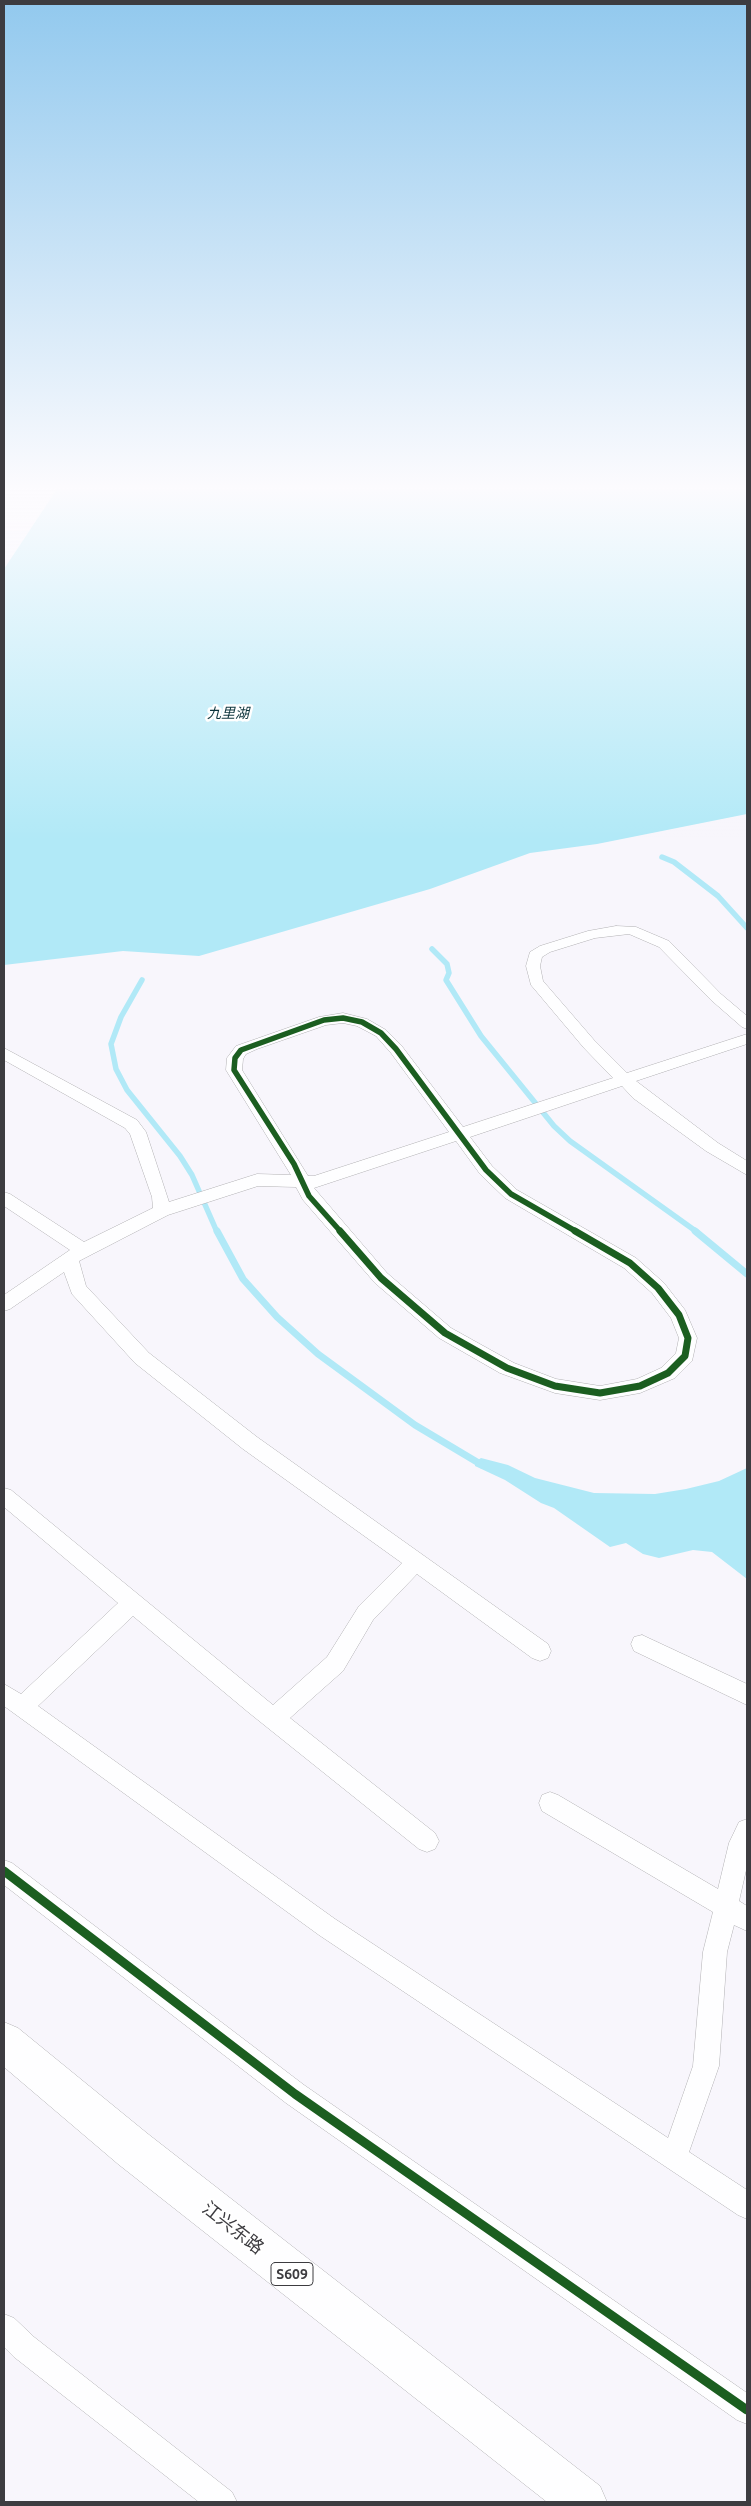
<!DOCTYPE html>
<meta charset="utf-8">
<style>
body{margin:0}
#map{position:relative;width:751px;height:2506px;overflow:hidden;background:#f8f6fc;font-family:Ubuntu,sans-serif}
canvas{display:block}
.frame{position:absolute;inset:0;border:5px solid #3d3c40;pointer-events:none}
</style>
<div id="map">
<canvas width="751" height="2506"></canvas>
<div class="frame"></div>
</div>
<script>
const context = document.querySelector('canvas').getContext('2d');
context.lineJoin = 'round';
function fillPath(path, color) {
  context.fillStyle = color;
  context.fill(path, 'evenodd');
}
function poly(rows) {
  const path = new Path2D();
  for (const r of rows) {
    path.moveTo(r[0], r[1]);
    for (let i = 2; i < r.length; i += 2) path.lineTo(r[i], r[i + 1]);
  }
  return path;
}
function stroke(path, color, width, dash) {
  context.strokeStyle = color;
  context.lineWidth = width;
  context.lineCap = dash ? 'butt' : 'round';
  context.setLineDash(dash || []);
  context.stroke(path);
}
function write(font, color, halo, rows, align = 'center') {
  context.font = font + ' Ubuntu,"Noto Sans SC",sans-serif';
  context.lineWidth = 5;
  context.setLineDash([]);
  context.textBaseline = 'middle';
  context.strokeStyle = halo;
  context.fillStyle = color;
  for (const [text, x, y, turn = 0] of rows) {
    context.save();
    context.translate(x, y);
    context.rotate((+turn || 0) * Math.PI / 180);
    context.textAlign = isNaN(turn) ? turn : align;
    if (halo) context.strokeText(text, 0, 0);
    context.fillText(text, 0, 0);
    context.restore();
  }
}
fillPath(poly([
 [57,489,747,489,747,814,597,844,530,853,430,889,199,956,123,951,4,965,4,569],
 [481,1458,508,1465,535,1478,594,1493,655,1494,686,1489,719,1481,747,1468,747,1579,712,1552,693,1550,659,1558,643,1554,626,1543,610,1547,554,1508,541,1503,505,1480,475,1466,475,1462]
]), '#b1e9f7');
stroke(poly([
 [662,857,674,862,718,896,747,928],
 [432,949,447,964,449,973,446,980,481,1036,554,1126,570,1141,697,1232],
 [142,980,121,1017,111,1044,116,1069,127,1090,180,1156,192,1175,217,1232]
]), '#b1e9f7', 5.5);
stroke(poly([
 [217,1231,243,1279,277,1317,318,1354,415,1425,482,1465],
 [695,1231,747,1274]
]), '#b1e9f7', 7);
const minor = poly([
 [616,926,636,927,669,941,721,994,747,1016,747,1029,742,1027,711,1000,659,947,629,934,595,938,550,952,542,957,540,966,543,981,594,1040,627,1073,747,1034,747,1044,636,1081,718,1143,747,1161,747,1175,706,1151,633,1098,622,1086,470,1137,492,1166,517,1190,636,1258,664,1283,685,1310,697,1338,692,1361,675,1378,640,1393,600,1400,555,1393,500,1373,439,1338,375,1283,303,1200,296,1187,258,1186,168,1215,79,1261,86,1286,149,1353,257,1437,548,1644,551,1651,548,1658,540,1661,532,1658,417,1574,373,1620,343,1671,290,1718,435,1833,439,1841,435,1849,427,1852,419,1849,248,1712,133,1616,38,1706,335,1919,668,2138,693,2066,703,1952,713,1912,542,1811,539,1803,542,1795,550,1792,558,1795,718,1889,729,1843,739,1822,747,1819,747,1866,739,1901,747,1906,747,1931,734,1925,727,1952,719,2066,689,2152,747,2190,747,2219,738,2215,319,1935,4,1706,4,1684,21,1694,118,1603,4,1507,4,1488,11,1490,273,1705,327,1657,359,1606,402,1563,243,1449,135,1363,72,1294,64,1272,10,1309,4,1311,4,1295,70,1250,4,1206,4,1192,10,1194,84,1242,153,1208,152,1197,130,1134,125,1128,4,1060,4,1048,137,1120,146,1132,169,1202,257,1174,291,1175,226,1070,227,1058,236,1046,319,1017,343,1013,367,1019,386,1030,401,1045,463,1127,613,1078,584,1048,531,985,526,966,530,952,540,946,588,931,616,926],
 [343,1023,357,1026,376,1036,391,1053,449,1132,314,1176,308,1176,242,1070,243,1059,246,1054,257,1049,326,1025,343,1023],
 [456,1141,480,1174,505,1198,624,1268,652,1293,671,1318,679,1338,676,1353,661,1368,637,1379,600,1386,556,1379,514,1363,451,1328,387,1273,314,1188,456,1141],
 [642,1635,747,1684,747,1705,634,1651,631,1644,634,1637,642,1635],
 [4,1860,12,1863,304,2085,747,2393,747,2424,737,2420,286,2103,4,1885,4,1860],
 [4,2314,14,2318,34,2337,232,2492,237,2502,199,2502,14,2357,4,2347,4,2314]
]);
const primary = poly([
 [4,2022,18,2028,148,2134,600,2486,607,2502,547,2502,118,2164,4,2067,4,2022]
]);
stroke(minor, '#b2b1b4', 1);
stroke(primary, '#b2b1b4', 1);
fillPath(minor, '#fefeff');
fillPath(primary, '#fefeff');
stroke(poly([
 [341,1232,309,1196,294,1164,234,1070,235,1058,241,1050,324,1020,343,1018,362,1022,381,1033,396,1049,486,1170,511,1194,577,1232]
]), '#1b5e20', 5.5);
stroke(poly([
 [340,1231,381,1278,445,1333,507,1368,555,1386,600,1393,640,1386,668,1373,685,1356,688,1338,679,1315,658,1288,630,1263,575,1231]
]), '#1b5e20', 7);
stroke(poly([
 [4,1871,295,2094,747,2410]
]), '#1b5e20', 9);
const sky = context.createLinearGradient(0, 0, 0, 840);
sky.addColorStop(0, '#92c9ee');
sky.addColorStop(0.58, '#fcfbfe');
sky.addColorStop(1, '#fcfbfe00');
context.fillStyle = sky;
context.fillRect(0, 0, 751, 840);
write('italic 14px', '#0b333b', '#fff', [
 ["九里湖",228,713]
]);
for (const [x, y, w] of [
 [292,2274,42]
]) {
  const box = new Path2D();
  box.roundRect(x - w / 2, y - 11.5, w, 23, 4);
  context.fillStyle = '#fff';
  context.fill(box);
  stroke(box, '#3d3c40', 1);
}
write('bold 14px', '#3d3c40', null, [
 ["S609",292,2274]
]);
write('18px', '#3d3c40', '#fff', [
 ["江兴东路",233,2228,38]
]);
</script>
